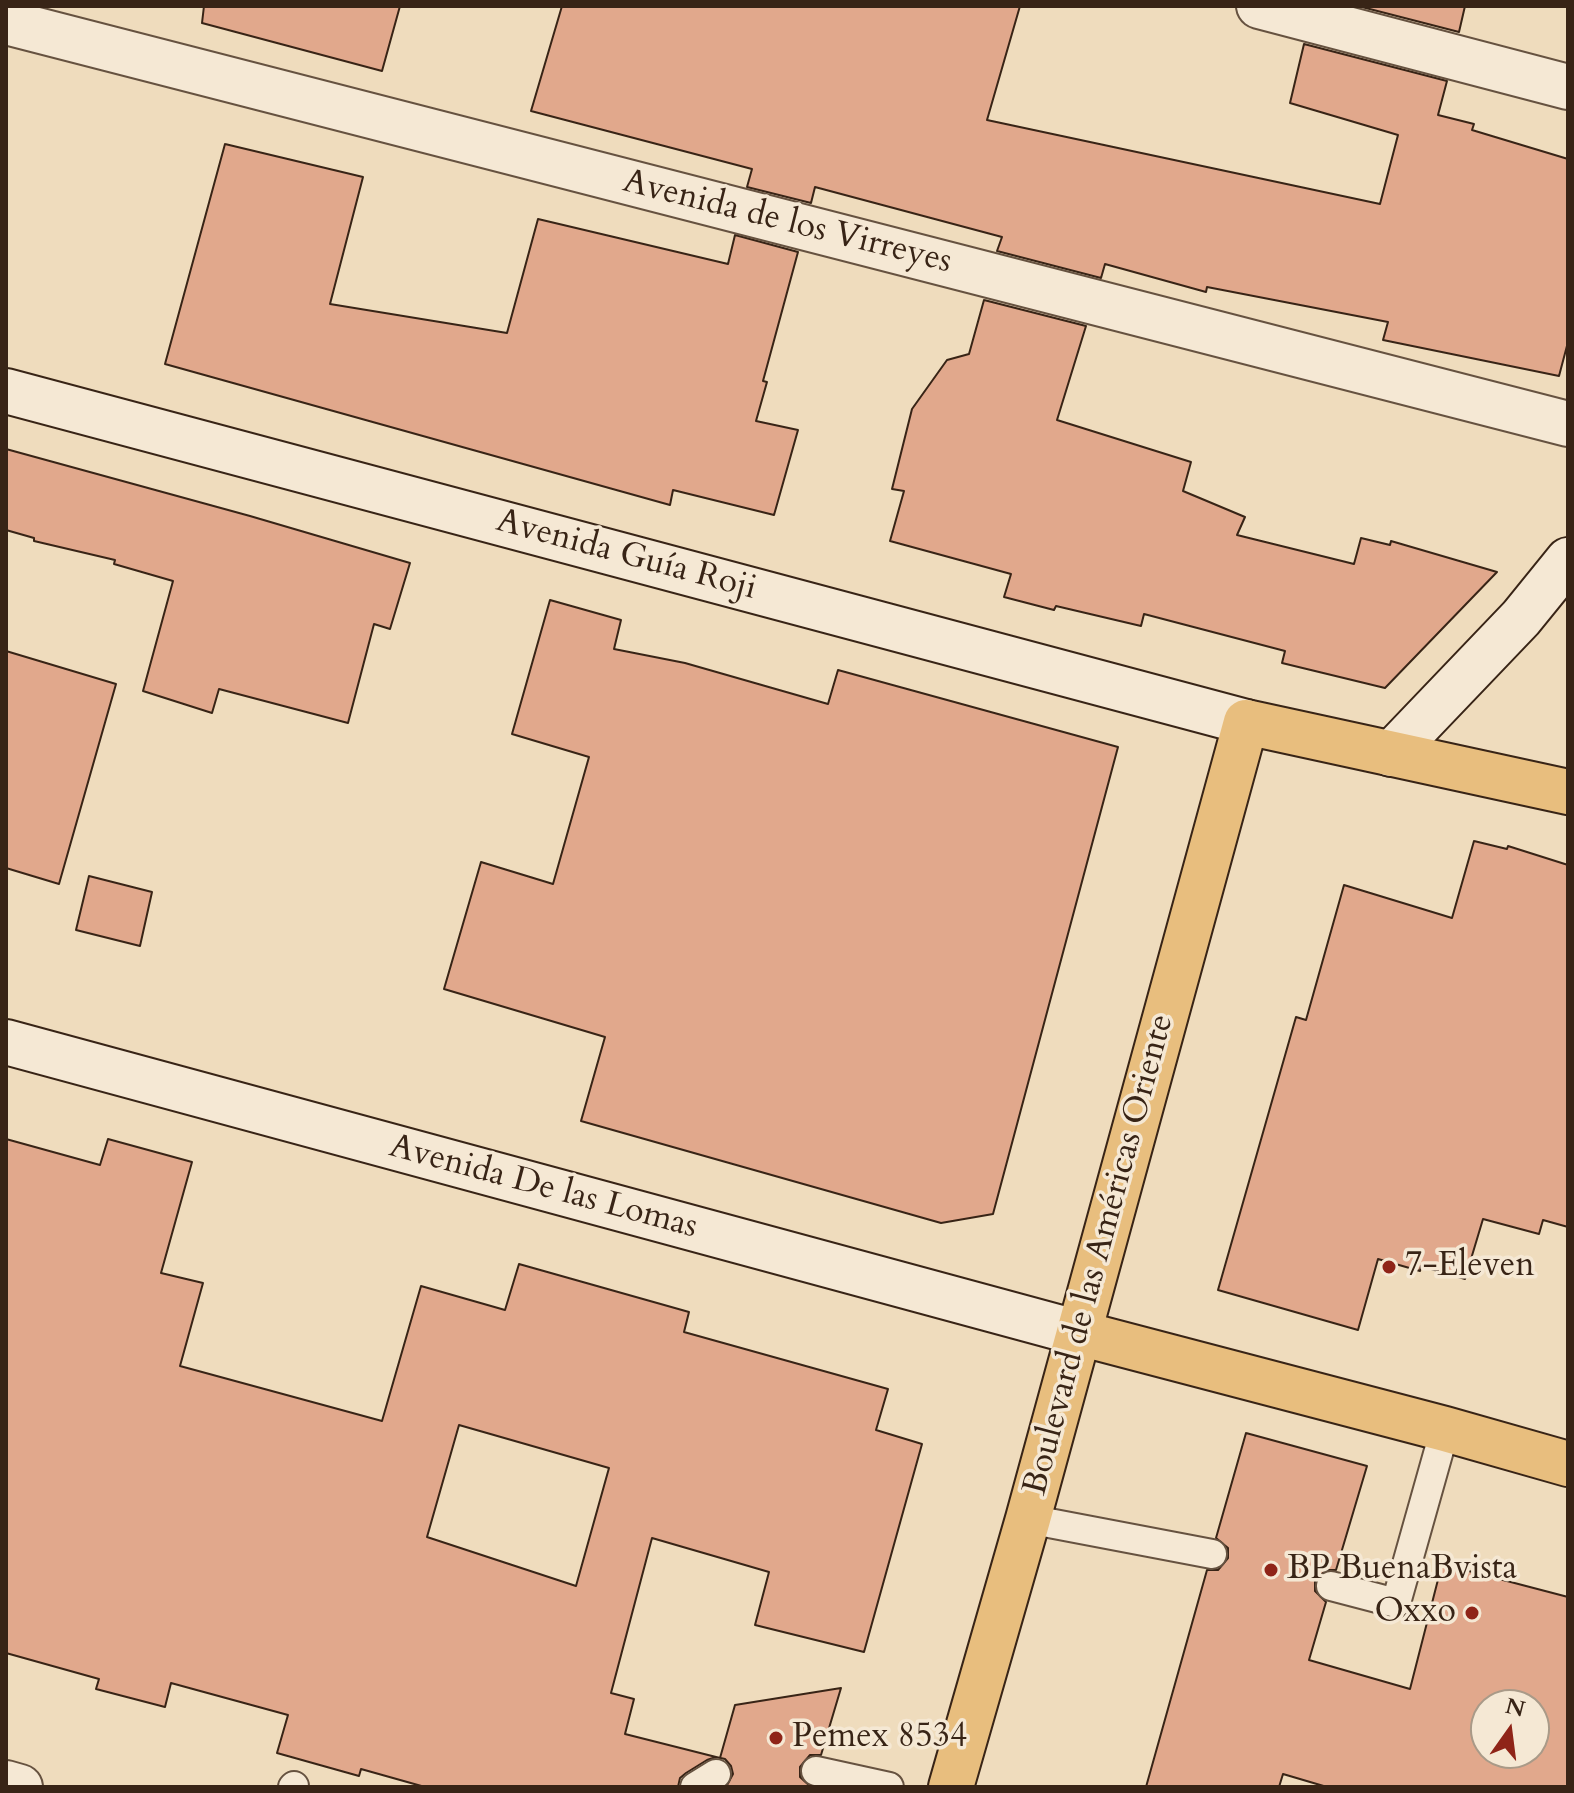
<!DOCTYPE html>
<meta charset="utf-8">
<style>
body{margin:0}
#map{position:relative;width:1574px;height:1793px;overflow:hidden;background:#efdcbd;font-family:Cardo,serif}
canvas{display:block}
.frame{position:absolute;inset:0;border:8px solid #382416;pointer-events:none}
.north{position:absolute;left:1470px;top:1689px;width:80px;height:80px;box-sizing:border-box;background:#f5e8d4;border:2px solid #a99a88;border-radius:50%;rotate:14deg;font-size:22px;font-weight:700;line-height:32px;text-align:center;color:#382416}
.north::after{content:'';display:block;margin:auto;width:28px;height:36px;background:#8f2418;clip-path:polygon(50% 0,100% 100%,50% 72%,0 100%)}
</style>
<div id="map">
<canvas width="1574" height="1793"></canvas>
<div class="frame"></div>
<div class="north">N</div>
</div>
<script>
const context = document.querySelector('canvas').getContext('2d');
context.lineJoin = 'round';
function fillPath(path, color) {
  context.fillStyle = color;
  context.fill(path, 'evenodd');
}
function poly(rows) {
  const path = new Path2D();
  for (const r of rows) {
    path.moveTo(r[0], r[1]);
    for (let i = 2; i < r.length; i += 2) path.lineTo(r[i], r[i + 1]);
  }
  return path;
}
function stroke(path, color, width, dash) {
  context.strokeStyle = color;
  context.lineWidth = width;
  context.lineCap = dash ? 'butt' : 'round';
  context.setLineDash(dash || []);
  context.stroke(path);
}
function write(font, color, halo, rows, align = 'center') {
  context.font = font + ' Cardo,serif';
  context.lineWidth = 7;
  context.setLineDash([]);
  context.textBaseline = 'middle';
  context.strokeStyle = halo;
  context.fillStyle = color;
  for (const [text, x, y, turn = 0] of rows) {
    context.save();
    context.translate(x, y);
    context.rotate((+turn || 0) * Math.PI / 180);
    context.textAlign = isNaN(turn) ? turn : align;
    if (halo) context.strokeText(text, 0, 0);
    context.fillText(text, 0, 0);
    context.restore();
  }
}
const building = poly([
 [204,6,400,6,382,71,202,23,204,6],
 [562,6,1020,6,987,120,1380,204,1398,135,1290,103,1304,44,1447,81,1438,115,1474,124,1472,130,1568,159,1568,342,1559,376,1383,340,1388,322,1207,287,1206,292,1105,264,1101,278,997,251,1002,237,815,187,811,203,747,187,752,169,531,111,562,6],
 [1358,6,1465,6,1459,32,1358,6],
 [225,144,363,177,330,304,507,333,538,219,728,264,735,235,798,252,763,381,767,382,756,421,798,430,774,515,673,490,670,505,165,364,225,144],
 [984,300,1086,326,1057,420,1191,462,1183,491,1245,517,1237,535,1354,564,1361,538,1390,545,1391,541,1497,572,1385,688,1282,663,1285,651,1144,614,1141,626,1056,606,1054,610,1004,597,1011,574,890,541,904,491,892,489,912,409,947,360,969,354,984,300],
 [6,449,250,516,410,563,390,629,374,624,348,723,219,689,212,713,143,691,173,581,114,564,115,560,34,541,34,538,6,530,6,449],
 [550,600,621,620,614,649,685,663,828,704,838,670,1118,747,993,1214,941,1223,581,1121,605,1037,444,989,481,862,553,884,589,757,512,734,550,600],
 [6,651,116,684,59,884,6,868,6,651],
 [1474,841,1507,849,1508,846,1568,865,1568,1227,1543,1220,1539,1234,1483,1219,1465,1279,1421,1266,1420,1271,1378,1259,1358,1330,1218,1290,1296,1017,1306,1020,1344,885,1452,918,1474,841],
 [89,876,152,892,140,946,76,930,89,876],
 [6,1139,100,1165,108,1139,192,1162,161,1273,203,1283,180,1366,382,1421,421,1286,505,1310,519,1264,689,1312,684,1332,888,1389,876,1430,922,1444,864,1652,755,1625,769,1572,652,1538,611,1693,634,1699,625,1734,720,1758,735,1705,841,1688,821,1755,810,1755,800,1767,800,1777,811,1787,726,1787,733,1774,731,1766,725,1759,716,1757,707,1760,686,1773,680,1778,678,1787,425,1787,361,1769,359,1776,277,1753,288,1715,171,1683,165,1707,96,1689,99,1679,6,1653,6,1139],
 [459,1425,609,1468,576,1586,427,1537,459,1425],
 [1246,1433,1367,1466,1336,1570,1326,1570,1315,1581,1315,1591,1326,1602,1309,1660,1410,1689,1442,1564,1568,1597,1568,1787,1327,1787,1283,1774,1279,1787,1146,1787,1207,1570,1218,1570,1228,1558,1228,1548,1216,1538,1246,1433],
 [1486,1705,1534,1705,1534,1753,1486,1753,1486,1705]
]);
fillPath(building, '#e1a88c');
stroke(building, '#382416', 2);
const lane = poly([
 [1028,1519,1212,1554],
 [1331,1586,1396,1603,1445,1429],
 [816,1771,889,1787],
 [293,1787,294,1786],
 [695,1787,716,1774]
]);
const street = poly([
 [1259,6,1568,87],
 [6,22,1568,424],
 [6,1783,20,1787]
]);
const secondary = poly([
 [6,391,1246,722],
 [1391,754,1521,618,1568,560],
 [6,1042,1079,1333]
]);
const primary = poly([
 [1079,1333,1445,1429,1568,1464],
 [951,1787,1028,1519,1246,722,1568,792]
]);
stroke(lane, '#665240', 32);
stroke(street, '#665240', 48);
stroke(secondary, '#382416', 48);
stroke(primary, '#382416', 48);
stroke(lane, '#f5e8d4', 28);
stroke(street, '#f5e8d4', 44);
stroke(secondary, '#f5e8d4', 44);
stroke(primary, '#e8be7e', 44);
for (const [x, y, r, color] of [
 [1389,1267,8,"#8f2418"],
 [1271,1570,8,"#8f2418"],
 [1472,1613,8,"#8f2418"],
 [776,1738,8,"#8f2418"]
]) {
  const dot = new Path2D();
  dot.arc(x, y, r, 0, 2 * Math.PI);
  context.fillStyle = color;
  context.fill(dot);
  stroke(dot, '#f5e8d4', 3);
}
write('34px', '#382416', '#f5e8d4', [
 ["Avenida de los Virreyes",787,223,14],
 ["Avenida Guía Roji",626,556,15],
 ["Avenida De las Lomas",543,1188,15],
 ["Boulevard de las Américas Oriente",1100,1255,-75]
]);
write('34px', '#382416', '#f5e8d4', [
 ["7-Eleven",1405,1267],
 ["BP BuenaBvista",1287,1570],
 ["Oxxo",1456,1613,"right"],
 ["Pemex 8534",792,1738]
], 'left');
</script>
